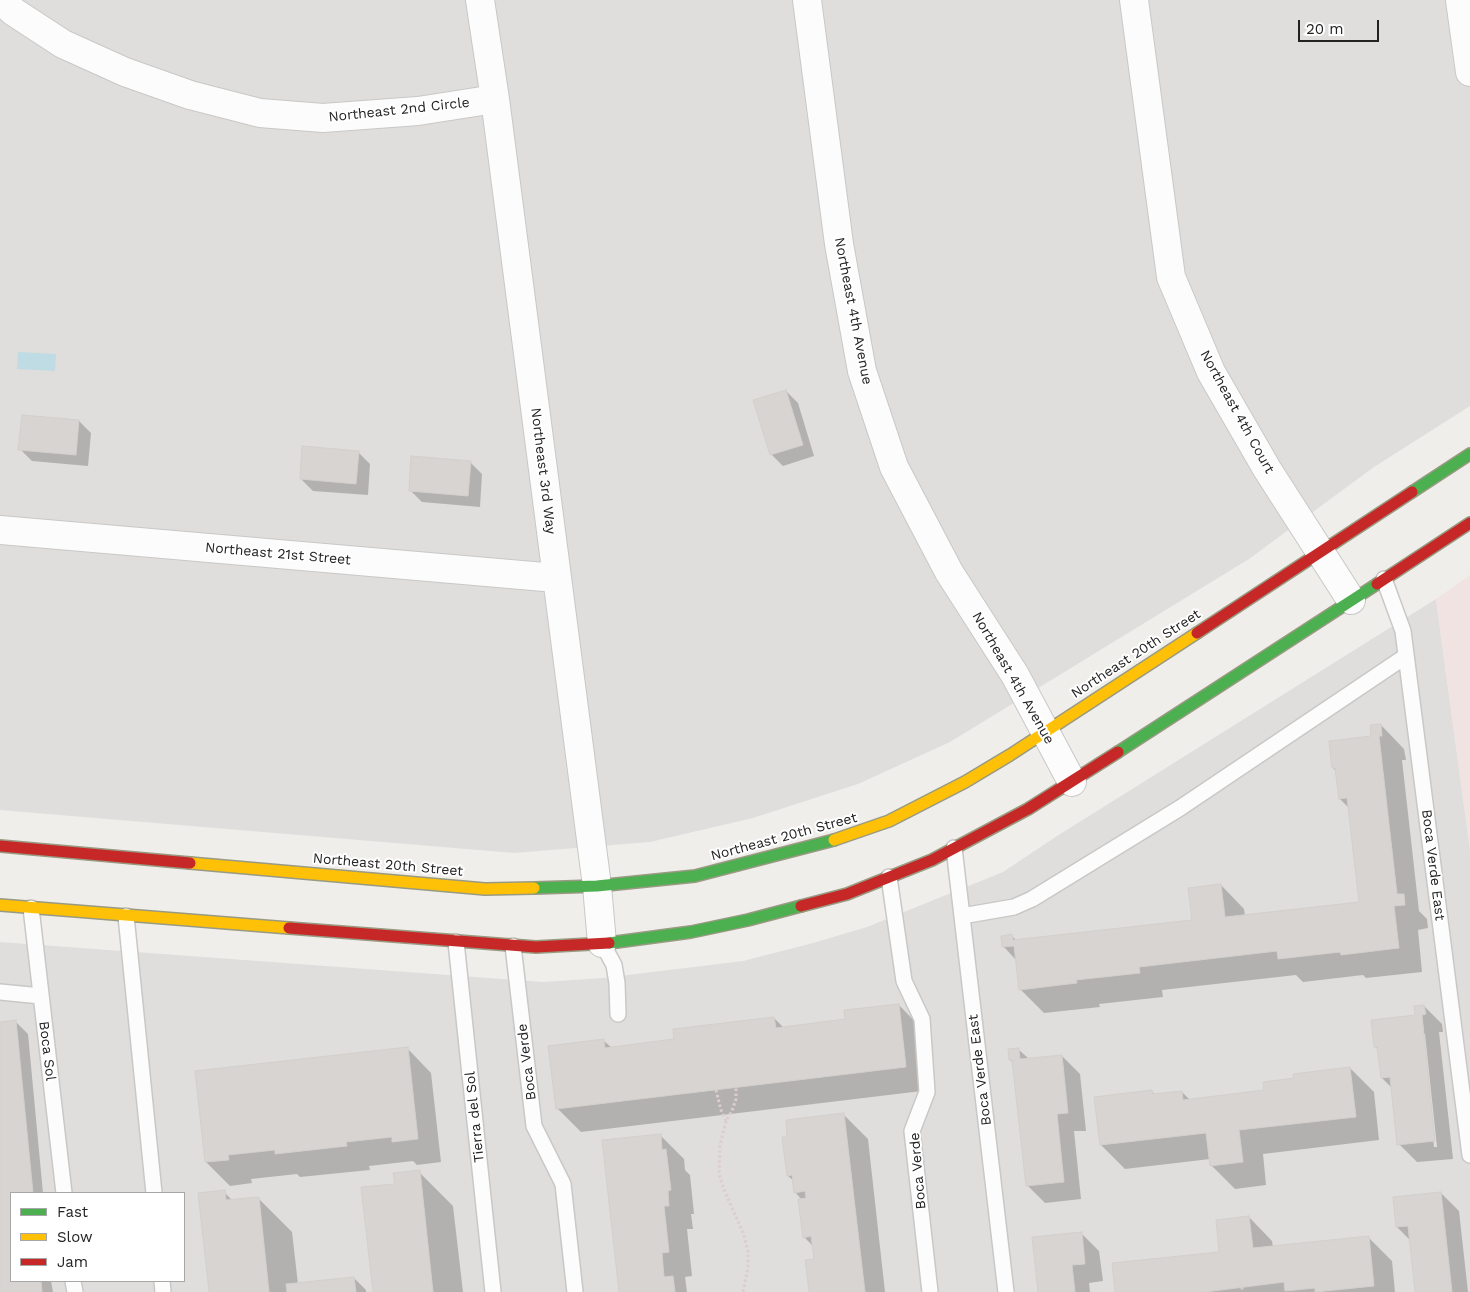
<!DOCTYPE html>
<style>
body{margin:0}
#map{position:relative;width:1470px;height:1292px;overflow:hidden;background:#f0eeeb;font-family:"Work Sans",sans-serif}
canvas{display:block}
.legend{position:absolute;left:10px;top:1192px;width:175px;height:90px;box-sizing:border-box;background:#fff;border:1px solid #a7a7a7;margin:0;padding:6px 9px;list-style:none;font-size:15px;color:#222}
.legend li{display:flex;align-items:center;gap:10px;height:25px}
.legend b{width:25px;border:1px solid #a7a7a7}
.scale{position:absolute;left:1298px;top:20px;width:81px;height:22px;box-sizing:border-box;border:2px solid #222;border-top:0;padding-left:6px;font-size:15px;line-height:18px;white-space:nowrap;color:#222;-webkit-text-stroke:4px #fff;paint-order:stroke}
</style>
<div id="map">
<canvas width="1470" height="1292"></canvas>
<ul class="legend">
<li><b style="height:6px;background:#4caf50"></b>Fast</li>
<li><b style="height:6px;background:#ffc107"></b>Slow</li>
<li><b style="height:6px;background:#c62828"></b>Jam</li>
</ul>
<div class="scale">20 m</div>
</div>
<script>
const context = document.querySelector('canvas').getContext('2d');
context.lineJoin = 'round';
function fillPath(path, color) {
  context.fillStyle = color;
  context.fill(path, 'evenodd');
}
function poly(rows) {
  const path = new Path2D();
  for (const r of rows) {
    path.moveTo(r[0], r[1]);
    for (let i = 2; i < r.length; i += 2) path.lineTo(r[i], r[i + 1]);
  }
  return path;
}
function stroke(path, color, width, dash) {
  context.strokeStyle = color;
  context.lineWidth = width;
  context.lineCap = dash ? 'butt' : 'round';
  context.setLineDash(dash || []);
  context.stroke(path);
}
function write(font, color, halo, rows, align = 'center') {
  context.font = font + ' "Work Sans",sans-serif';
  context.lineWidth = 4;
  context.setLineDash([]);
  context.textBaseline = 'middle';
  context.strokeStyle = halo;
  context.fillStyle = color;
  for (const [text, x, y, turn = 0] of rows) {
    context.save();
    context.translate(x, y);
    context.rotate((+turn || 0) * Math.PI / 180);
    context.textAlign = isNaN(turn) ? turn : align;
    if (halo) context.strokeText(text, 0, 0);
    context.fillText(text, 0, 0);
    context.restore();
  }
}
fillPath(poly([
 [0,0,1470,0,1470,406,1374,467,1249,559,950,742,858,784,753,818,650,842,514,853,0,810],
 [1436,599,1470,850,1470,1292,0,1292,0,942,543,982,603,978,743,961,813,943,867,927,1003,872,1057,836],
 [11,1193,184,1193,184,1281,11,1281]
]), '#dfdedc');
fillPath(poly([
 [1470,575,1470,850,1436,599]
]), '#f1e3e1');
fillPath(poly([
 [18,352,56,354,55,371,17,369]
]), '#bfdbe3');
fillPath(poly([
 [786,391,798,403,814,456,783,466,771,454],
 [79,421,91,433,88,466,32,461,20,449],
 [358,452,370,464,368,495,313,491,301,479],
 [470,462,482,474,480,507,422,502,410,490],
 [1381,725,1404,749,1406,760,1402,760,1419,911,1427,919,1428,928,1418,930,1422,972,1366,978,1363,975,1303,982,1296,975,1162,990,1163,997,1099,1004,1100,1007,1044,1013,1020,989,1016,960,1004,947,1002,937,1012,936,1017,941,1193,921,1221,885,1244,909,1245,916,1360,903,1349,808,1340,799,1337,772,1333,768,1372,737],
 [899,1005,922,1029,930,1090,581,1132,557,1108,604,1041,612,1048,676,1040,774,1018,784,1028,846,1020],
 [1424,1006,1442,1024,1443,1032,1439,1032,1453,1159,1417,1162,1399,1144,1392,1088,1382,1078,1379,1050,1375,1047,1416,1017],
 [1422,1034,1425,1034,1437,1147,1434,1147],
 [16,1022,28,1034,43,1193,11,1193,11,1281,51,1281,53,1292,0,1292,0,1023],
 [408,1049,431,1073,441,1162,417,1165,413,1161,369,1166,370,1170,300,1177,297,1174,251,1179,252,1183,230,1186,206,1162],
 [1018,1049,1029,1059,1062,1056,1080,1074,1086,1131,1074,1131,1081,1199,1045,1203,1027,1185,1014,1063,1010,1060],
 [1350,1068,1374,1092,1379,1140,1263,1154,1266,1185,1235,1189,1211,1165,1210,1159,1125,1169,1101,1145,1152,1091,1155,1095,1182,1092,1190,1100,1265,1091],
 [844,1115,868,1139,885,1292,810,1292,816,1261,814,1247,804,1237,802,1200,795,1192,794,1181,788,1176],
 [660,1135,684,1159,685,1170,690,1175,694,1214,691,1214,693,1229,687,1229,692,1276,685,1277,687,1292,620,1292],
 [419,1172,453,1206,463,1292,374,1292,396,1185],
 [224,1192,233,1201,258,1198,292,1232,298,1284,354,1278,366,1290,366,1292,210,1292],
 [1441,1193,1459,1211,1468,1292,1416,1292,1410,1240,1397,1227],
 [1249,1217,1272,1241,1273,1247,1368,1237,1392,1261,1395,1292,1117,1292,1221,1253],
 [1081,1233,1099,1251,1103,1281,1089,1283,1090,1292,1039,1292]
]), '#0003');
const building = poly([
 [786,390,803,445,770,455,753,400,786,390],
 [22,415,79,420,76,455,18,450,22,415],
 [302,446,359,451,356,484,300,479,302,446],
 [411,456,471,461,468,496,409,491,411,456],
 [1381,724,1382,736,1379,736,1397,894,1404,894,1405,905,1394,906,1399,948,1341,955,1340,952,1278,959,1277,951,1139,967,1140,973,1076,980,1077,983,1019,990,1014,946,1002,947,1001,936,1012,934,1013,940,1192,920,1188,888,1221,884,1225,917,1359,902,1347,798,1339,799,1335,768,1332,768,1329,741,1371,736,1370,725,1381,724],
 [899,1004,906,1067,556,1109,548,1046,604,1039,605,1048,674,1039,673,1029,774,1017,776,1028,845,1019,844,1010,899,1004],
 [1424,1005,1426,1014,1422,1015,1435,1141,1397,1145,1390,1077,1381,1078,1377,1047,1374,1047,1371,1020,1415,1015,1414,1006,1424,1005],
 [16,1020,33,1193,11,1193,11,1281,41,1281,42,1292,0,1292,0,1022,16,1020],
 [408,1047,418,1139,392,1142,392,1137,346,1142,347,1146,275,1154,275,1150,228,1155,229,1160,205,1162,195,1071,408,1047],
 [1019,1048,1020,1059,1062,1055,1068,1113,1057,1114,1064,1182,1026,1186,1012,1060,1009,1060,1008,1049,1019,1048],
 [1350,1067,1356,1117,1239,1130,1243,1162,1210,1166,1206,1133,1100,1145,1094,1097,1152,1090,1153,1094,1182,1091,1183,1100,1264,1090,1263,1082,1294,1078,1293,1074,1350,1067],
 [844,1113,865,1292,809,1292,805,1260,814,1259,811,1236,803,1238,798,1199,806,1198,805,1191,794,1193,792,1175,787,1176,782,1137,787,1137,786,1120,844,1113],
 [661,1134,662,1150,666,1149,671,1190,668,1191,669,1206,664,1206,669,1252,662,1253,664,1277,673,1276,675,1292,619,1292,602,1140,661,1134],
 [420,1170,433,1292,373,1292,361,1187,395,1184,393,1173,420,1170],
 [225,1190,226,1200,259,1197,269,1292,209,1292,198,1193,225,1190],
 [1441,1192,1452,1292,1415,1292,1408,1226,1396,1227,1393,1197,1441,1192],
 [1249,1216,1253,1248,1369,1236,1374,1286,1315,1292,1315,1288,1285,1291,1284,1282,1205,1292,1115,1292,1112,1263,1219,1252,1216,1220,1249,1216],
 [1082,1232,1085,1264,1072,1265,1075,1292,1038,1292,1032,1237,1082,1232],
 [354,1277,356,1292,287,1292,286,1284,354,1277]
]);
fillPath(building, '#d7d4d2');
stroke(building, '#d3d0cc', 1);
const lane = poly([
 [1384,579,1403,631,1470,1155],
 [954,848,1006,1292],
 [889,877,904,981,922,1019,927,1092,912,1131,930,1292],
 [31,908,64,1193],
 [126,916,154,1193],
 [962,916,1014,907,1032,899,1180,808,1406,656],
 [456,942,493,1292],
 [602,943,614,965,617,983,618,1014],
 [513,946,534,1126,563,1184,575,1292],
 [0,992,41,996],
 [73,1281,75,1292],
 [162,1281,163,1292]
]);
const street = poly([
 [0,0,14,12,63,44,125,72,190,95,260,113,323,118,418,111,495,99],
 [480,0,495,99,597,886,602,943],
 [807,0,839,244,862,371,894,467,949,572,1015,675,1072,782],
 [1134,0,1171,277,1211,372,1267,469,1351,600],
 [1460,0,1470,72],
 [0,530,556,578]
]);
const fast = poly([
 [1412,492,1470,454],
 [1118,752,1377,584],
 [534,888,597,886,695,876,834,840],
 [609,943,691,932,748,920,801,906]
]);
const slow = poly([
 [834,840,889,821,965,782,1010,755,1197,633],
 [190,863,485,889,534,888],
 [0,905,289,928]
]);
const jam = poly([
 [1377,584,1470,523],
 [1197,633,1412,492],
 [0,846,190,863],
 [801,906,847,894,932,860,1028,809,1118,752],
 [289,928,536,947,609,943]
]);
stroke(lane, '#c9c8c7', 18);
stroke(street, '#c9c8c7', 30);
stroke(fast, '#999a82', 14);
stroke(slow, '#999a82', 14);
stroke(jam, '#999a82', 14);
stroke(poly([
 [716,1090,721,1110,726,1121,732,1111,736,1099,736,1087],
 [726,1121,720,1145,719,1174,725,1192,744,1235,748,1252,748,1267,743,1292],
 [1242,1287,1242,1292]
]), '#dccecd', 3, [2.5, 2.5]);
stroke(lane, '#fdfcfc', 15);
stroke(street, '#fdfcfc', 28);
stroke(fast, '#4caf50', 11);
stroke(slow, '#ffc107', 11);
stroke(jam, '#c62828', 11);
write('14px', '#222', '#fff', [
 ["Northeast 2nd Circle",399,110,-6],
 ["Northeast 4th Avenue",853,311,79],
 ["Northeast 4th Court",1237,412,61],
 ["Northeast 3rd Way",543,471,83],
 ["Northeast 21st Street",278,554,5],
 ["Northeast 20th Street",1136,654,-33],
 ["Northeast 4th Avenue",1013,678,60],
 ["Northeast 20th Street",784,837,-15],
 ["Northeast 20th Street",388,865,5],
 ["Boca Verde East",1433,865,83],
 ["Boca Sol",47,1051,83],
 ["Boca Verde",527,1062,-97],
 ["Boca Verde East",980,1070,-97],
 ["Tierra del Sol",475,1117,-96],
 ["Boca Verde",918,1171,-95]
]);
</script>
